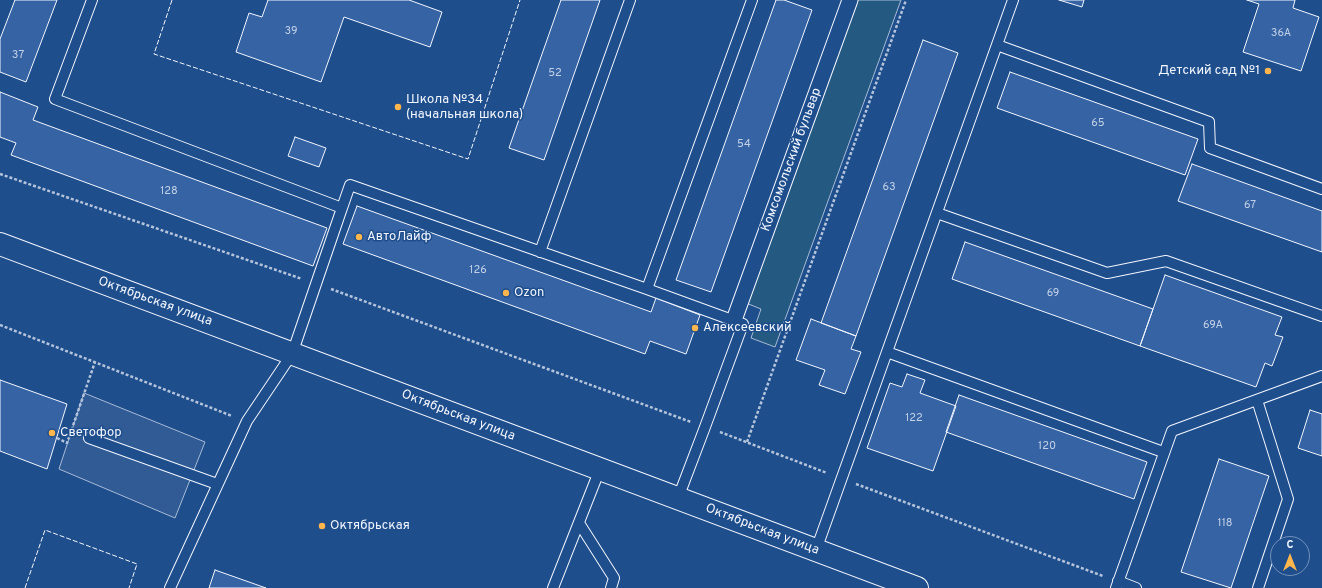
<!DOCTYPE html>
<meta charset="utf-8">
<style>
body{margin:0}
#map{position:relative;width:1322px;height:588px;overflow:hidden;background:#1f4e8c;font-family:Overpass,sans-serif}
canvas{display:block}
.north{position:absolute;left:1270px;top:536px;width:40px;height:40px;box-sizing:border-box;background:#1f4e8c;border:1px solid #7391ba;border-radius:50%;rotate:0deg;font-size:11px;font-weight:700;line-height:16px;text-align:center;color:#f2f6ff}
.north::after{content:'';display:block;margin:auto;width:14px;height:18px;background:#ffb74d;clip-path:polygon(50% 0,100% 100%,50% 72%,0 100%)}
</style>
<div id="map">
<canvas width="1322" height="588"></canvas>
<div class="north">С</div>
</div>
<script>
const context = document.querySelector('canvas').getContext('2d');
context.lineJoin = 'round';
function fillPath(path, color) {
  context.fillStyle = color;
  context.fill(path, 'evenodd');
}
function poly(rows) {
  const path = new Path2D();
  for (const r of rows) {
    path.moveTo(r[0], r[1]);
    for (let i = 2; i < r.length; i += 2) path.lineTo(r[i], r[i + 1]);
  }
  return path;
}
function stroke(path, color, width, dash) {
  context.strokeStyle = color;
  context.lineWidth = width;
  context.lineCap = dash ? 'butt' : 'round';
  context.setLineDash(dash || []);
  context.stroke(path);
}
function write(font, color, halo, rows, align = 'center') {
  context.font = font + ' Overpass,sans-serif';
  context.lineWidth = 3;
  context.setLineDash([]);
  context.textBaseline = 'middle';
  context.strokeStyle = halo;
  context.fillStyle = color;
  for (const [text, x, y, turn = 0] of rows) {
    context.save();
    context.translate(x, y);
    context.rotate((+turn || 0) * Math.PI / 180);
    context.textAlign = isNaN(turn) ? turn : align;
    if (halo) context.strokeText(text, 0, 0);
    context.fillText(text, 0, 0);
    context.restore();
  }
}
const green = poly([
 [857,0,901,0,775,347,751,338,761,309,746,303,857,0]
]);
fillPath(green, '#245a82');
stroke(green, '#a8bbd7', 1);
const parking = poly([
 [84,393,205,442,175,518,59,469,84,393]
]);
fillPath(parking, '#305b95');
stroke(parking, '#a8bbd7', 1);
const building = poly([
 [15,0,57,0,26,82,0,72,0,39,15,0],
 [268,0,409,0,442,12,430,47,344,17,321,82,236,52,249,13,262,17,268,0],
 [561,0,600,0,544,160,509,148,561,0],
 [776,0,784,0,812,10,711,292,676,280,776,0],
 [1059,0,1084,0,1082,7,1059,0],
 [1247,0,1295,0,1293,8,1319,17,1301,71,1243,52,1259,4,1247,0],
 [923,40,958,53,856,336,821,323,923,40],
 [1010,72,1198,139,1185,175,997,108,1010,72],
 [0,92,38,107,33,120,327,228,313,266,11,155,16,143,0,137,0,92],
 [295,137,326,148,319,167,288,156,295,137],
 [1192,164,1322,211,1322,252,1178,201,1192,164],
 [357,206,651,312,656,298,700,315,686,354,650,341,645,354,343,244,357,206],
 [965,242,1153,309,1140,346,952,279,965,242],
 [1165,275,1282,317,1275,335,1283,337,1272,366,1265,363,1256,387,1140,346,1165,275],
 [811,319,856,336,851,349,861,352,845,394,819,385,825,370,796,360,811,319],
 [907,374,925,380,920,393,956,406,933,471,867,448,890,383,902,387,907,374],
 [0,380,67,404,47,469,0,451,0,380],
 [959,395,1147,462,1134,499,946,432,959,395],
 [1310,410,1322,414,1322,456,1298,448,1310,410],
 [1219,459,1269,476,1231,588,1181,572,1219,459],
 [215,570,266,588,209,588,215,570]
]);
fillPath(building, '#3563a3');
stroke(building, '#f2f6ff', 1);
const service = poly([
 [92,0,55,99,342,208,350,185,647,289,752,0],
 [997,45,1209,122,1210,148,1322,189],
 [937,213,1107,273,1166,261,1322,316],
 [540,252,630,0],
 [647,289,743,324,705,427,678,498],
 [887,352,1163,452],
 [1257,400,1288,499,1258,588],
 [89,438,217,484],
 [579,523,614,578,611,588],
 [816,550,1013,0],
 [1118,581,1136,588],
 [170,588,247,421,292,354,342,208],
 [553,588,600,469],
 [1116,588,1172,431,1322,376]
]);
const pedestrian = poly([
 [734,320,850,0]
]);
const tertiary = poly([
 [0,244,917,588]
]);
stroke(service, '#f2f6ff', 12);
stroke(pedestrian, '#f2f6ff', 17);
stroke(tertiary, '#f2f6ff', 24);
stroke(poly([
 [0,174,302,279],
 [331,289,691,422],
 [0,325,232,416],
 [720,432,827,473],
 [57,438,67,443,95,362],
 [747,442,906,0],
 [856,484,1103,576]
]), '#b3c4dc', 2.5, [3, 2]);
stroke(service, '#1f4e8c', 10);
stroke(pedestrian, '#1f4e8c', 15);
stroke(tertiary, '#1f4e8c', 22);
stroke(poly([
 [172,0,154,54,468,159,520,0],
 [25,588,45,530,137,564,129,588]
]), '#f2f6ff', 1, [5, 2]);
for (const [x, y, r, color] of [
 [1268,71,4,"#ffb74d"],
 [398,107,4,"#ffb74d"],
 [359,237,4,"#ffb74d"],
 [506,293,4,"#ffb74d"],
 [695,328,4,"#ffb74d"],
 [52,433,4,"#ffb74d"],
 [322,526,4,"#ffb74d"]
]) {
  const dot = new Path2D();
  dot.arc(x, y, r, 0, 2 * Math.PI);
  context.fillStyle = color;
  context.fill(dot);
  stroke(dot, '#1f4e8c', 1.5);
}
write('11px', '#c3d1e8', null, [
 ["39",291,32],
 ["36А",1281,34],
 ["37",18,56],
 ["52",555,74],
 ["65",1098,124],
 ["54",744,145],
 ["63",889,188],
 ["128",169,192],
 ["67",1250,206],
 ["126",478,271],
 ["69",1053,294],
 ["69А",1213,326],
 ["122",914,419],
 ["120",1047,447],
 ["118",1225,524]
]);
write('13px', '#f2f6ff', '#1f4e8c', [
 ["Детский сад №1",1260,71,"right"],
 ["Школа №34",406,100],
 ["(начальная школа)",406,115],
 ["АвтоЛайф",367,237],
 ["Ozon",514,293],
 ["Алексеевский",703,328],
 ["Светофор",60,433],
 ["Октябрьская",330,526]
], 'left');
write('13px', '#f2f6ff', '#1f4e8c', [
 ["Комсомольский бульвар",792,160,-70],
 ["Октябрьская улица",155,302,20],
 ["Октябрьская улица",458,416,21],
 ["Октябрьская улица",762,530,21]
]);
</script>
